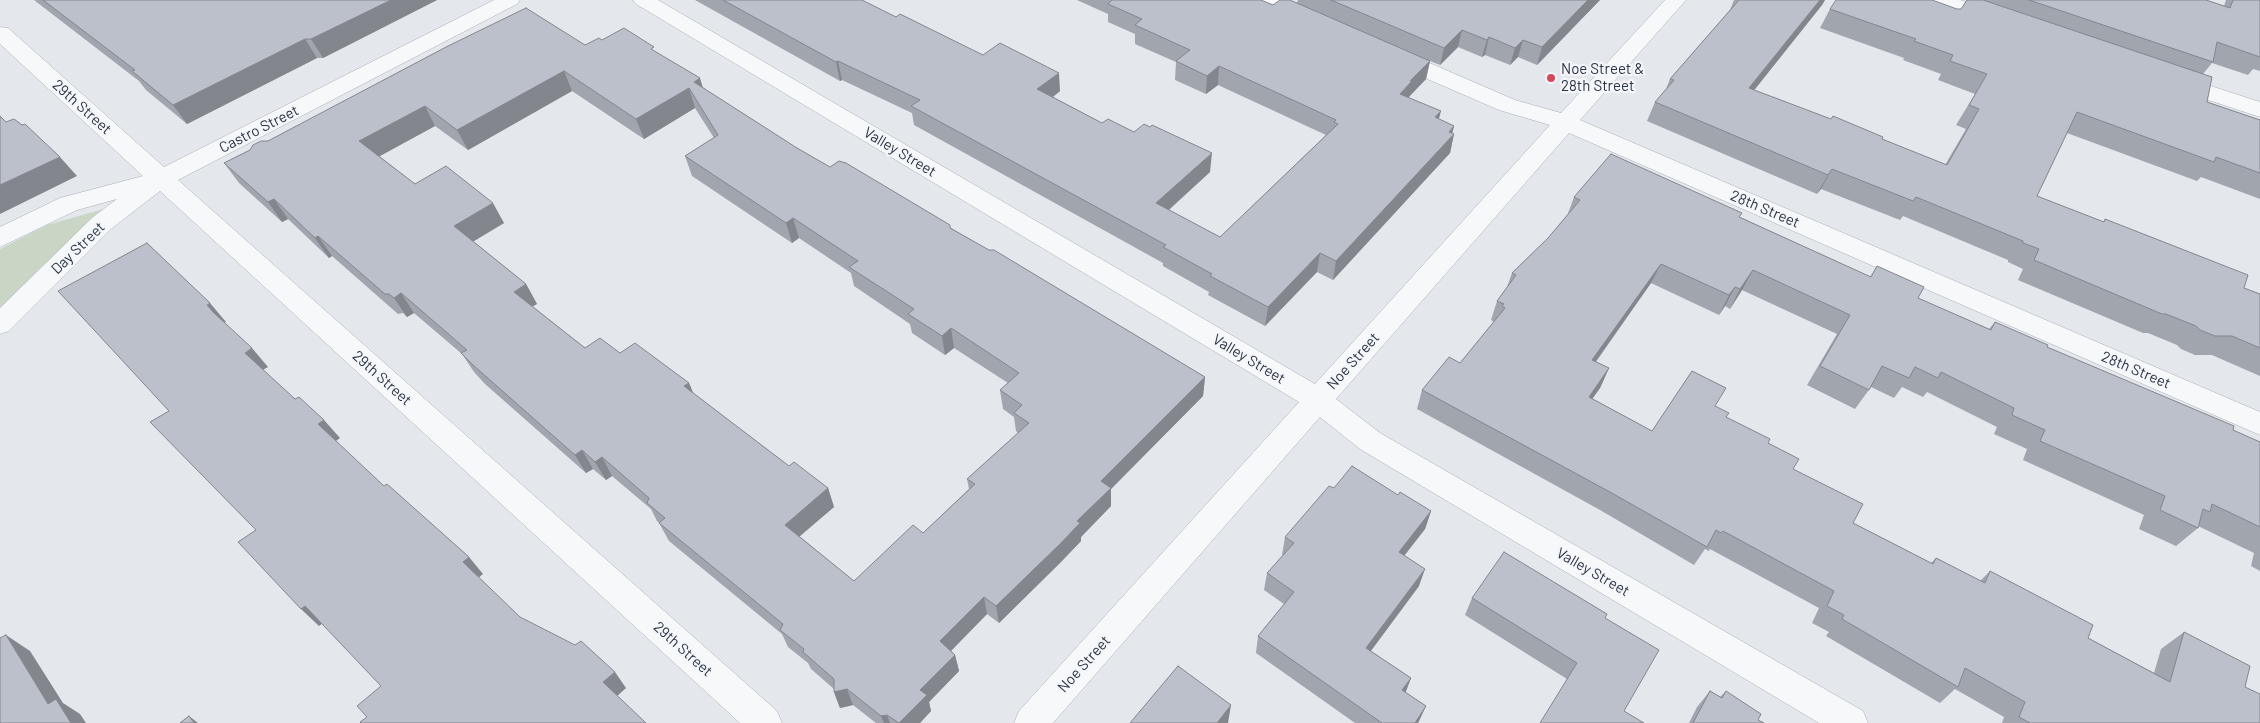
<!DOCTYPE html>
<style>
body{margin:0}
canvas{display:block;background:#e4e7ec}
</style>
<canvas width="2260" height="723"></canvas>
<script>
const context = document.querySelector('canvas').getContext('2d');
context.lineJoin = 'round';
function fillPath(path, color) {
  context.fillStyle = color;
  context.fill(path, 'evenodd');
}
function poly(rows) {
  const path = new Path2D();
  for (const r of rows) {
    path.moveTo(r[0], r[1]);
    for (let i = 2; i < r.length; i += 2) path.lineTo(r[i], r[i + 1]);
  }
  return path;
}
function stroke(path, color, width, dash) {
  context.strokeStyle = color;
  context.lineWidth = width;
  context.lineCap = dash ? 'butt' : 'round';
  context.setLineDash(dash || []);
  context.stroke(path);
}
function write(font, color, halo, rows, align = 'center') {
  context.font = font + ' Barlow,sans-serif';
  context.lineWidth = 4.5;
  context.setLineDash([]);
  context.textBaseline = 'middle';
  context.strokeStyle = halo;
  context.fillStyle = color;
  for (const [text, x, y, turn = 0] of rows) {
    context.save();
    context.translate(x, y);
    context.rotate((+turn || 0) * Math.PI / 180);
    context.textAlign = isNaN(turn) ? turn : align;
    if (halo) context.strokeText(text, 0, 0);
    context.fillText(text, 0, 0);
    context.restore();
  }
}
fillPath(poly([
 [104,209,0,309,0,249,47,225]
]), '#c9d6c5');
const minor = poly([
 [494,0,520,0,517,4,178,180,777,711,782,723,740,723,160,191,111,229,9,331,0,334,0,308,93,217,117,199,77,210,0,247,0,227,60,198,143,176,0,44,0,27,8,28,164,167,494,0],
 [633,0,658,0,1315,384,1550,125,1499,110,1386,61,1383,56,1386,51,1394,49,1402,51,1515,100,1561,113,1665,0,1686,0,1580,120,2260,412,2260,435,1569,133,1336,399,1380,433,1863,711,1868,723,1819,723,1360,449,1320,417,1053,723,1014,723,1019,711,1299,402,636,4,633,0],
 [1257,0,1284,0,1316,15,1320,19,1316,23,1309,25,1302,23,1260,4,1257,0],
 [1930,0,1960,0,2003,15,2007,19,2003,23,1996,25,1933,4,1930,0],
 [2174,74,2260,102,2260,117,2166,86,2163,81,2166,76,2174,74]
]);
stroke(minor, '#a9aeb7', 1);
fillPath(minor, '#f7f8fa');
fillPath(poly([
 [34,0,437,0,323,58,317,58,187,124,146,90,139,81],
 [695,0,862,0,896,17,983,55,1060,91,1053,97,1102,123,1210,172,1169,210,1220,237,1326,135,1218,85,1206,94,1175,80,1176,62,1135,44,1135,34,1108,22,1108,14,1077,0,1261,0,1273,5,1297,3,1298,0,1600,0,1537,65,1518,57,1510,65,1485,55,1482,57,1458,47,1440,65,1430,61,1426,79,1408,97,1439,119,1454,126,1452,133,1454,134,1450,153,1333,280,1317,272,1265,326,1208,295,1209,292,1163,266,1163,263,914,125,912,113,842,80,840,81],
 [1734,0,1825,0,1822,5,1754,90,1945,165,1966,129,1956,125,1975,94,1938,80,1941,74,1903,60,1904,58,1820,28,1830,9,1961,9,1967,0,2206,0,2224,6,2226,0,2260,0,2260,71,2253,69,2248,75,2212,63,2203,74,2207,102,2260,120,2260,199,2201,177,2197,181,2067,133,2037,196,2103,222,2105,219,2244,288,2260,294,2260,376,2212,355,2195,355,2181,349,2177,345,2148,333,2143,333,2018,280,2023,269,2008,262,2008,260,1903,216,1900,220,1821,189,1817,194,1647,121,1655,102,1666,89,1670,79,1730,10],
 [602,40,656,52,703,88,797,148,830,167,951,228,1205,377,1203,396,1111,489,1111,506,1081,537,1081,541,1061,562,999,623,987,614,951,651,955,655,959,671,929,702,931,711,920,723,876,723,853,705,840,708,834,692,834,689,811,669,808,663,788,647,782,634,669,541,659,523,657,521,651,509,612,476,606,480,593,469,586,473,485,384,474,372,462,354,414,313,407,317,403,313,398,314,332,256,329,258,288,219,282,222,239,183,224,163,268,141],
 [572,91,644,139,695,108,714,138,685,156,692,176,792,243,799,238,851,273,854,286,910,324,912,333,945,355,954,348,1008,383,1000,390,1003,409,1014,417,1016,431,1018,433,967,479,969,489,923,533,854,581,799,536,834,507,828,488,789,466,693,393,689,383,620,353,585,348,532,306,537,304,526,284,473,241,504,223,415,184,379,156,435,126,468,150],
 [1574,197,1740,217,1870,277,1877,266,1918,298,1989,329,1995,322,2047,347,2260,442,2260,571,2251,566,2254,553,2198,526,2198,528,2176,546,2139,529,2144,515,2023,460,2027,449,1994,434,1997,427,1927,392,1923,397,1902,387,1894,398,1871,387,1855,409,1807,385,1837,334,1742,290,1730,309,1725,306,1719,315,1651,283,1596,362,1609,368,1600,388,1592,399,1652,431,1715,406,1726,417,1768,443,1793,469,1853,523,1931,563,1936,558,1980,581,1990,571,2088,638,2154,673,2161,649,2184,632,2245,687,2260,723,2002,723,2004,717,1955,689,1940,703,1826,636,1829,632,1812,623,1819,608,1710,549,1709,551,1705,549,1694,565,1600,510,1417,409,1422,390,1460,363,1494,322,1491,320,1497,301,1507,287,1512,273,1548,238,1567,216],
 [1334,488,1398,495,1431,511,1425,529,1404,556,1419,586,1371,651,1411,678,1405,692,1426,706,1418,723,1355,723,1256,653,1258,636,1284,604,1264,590,1267,573,1283,555,1282,555,1285,537],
 [1472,598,1605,618,1624,711,1567,679,1465,615],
 [1710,691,1720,697,1726,691,1758,720,1764,723,1689,723,1697,707]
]), '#a1a5ae');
fillPath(poly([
 [391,0,437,0,323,58,311,39],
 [1588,0,1600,0,1537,65,1542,47],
 [1820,0,1825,0,1822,5,1740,108,1749,88],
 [1462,30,1458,47,1440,65,1444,48],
 [1489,37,1485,55,1482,57,1487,40],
 [305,39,317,58,187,124,173,105],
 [1523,40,1518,57,1510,65,1515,48],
 [838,61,842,80,840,81,836,62],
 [1430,61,1426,79,1409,97,1408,100,1400,94,1410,81],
 [1219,66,1218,85,1206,94,1207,76],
 [564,71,572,91,468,150,457,130],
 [1059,73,1060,91,1039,108,1037,89],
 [700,78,706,98,694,82],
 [689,88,695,108,644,139,636,119],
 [425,106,435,126,371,161,359,141],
 [1441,111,1436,130,1435,117],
 [1454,126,1451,138,1454,134,1450,153,1333,280,1336,261],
 [1212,153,1210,172,1155,222,1156,203],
 [60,157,77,176,0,214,0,185],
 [1832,169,1821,189,1817,194,1828,175],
 [274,199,288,219,282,222,268,202],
 [493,203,504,223,466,246,454,226],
 [793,218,799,238,792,243,786,223],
 [318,236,332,256,329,258,315,238],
 [1320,253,1317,272,1265,326,1268,307],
 [1661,264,1651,283,1583,379,1592,360],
 [1753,270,1742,290,1730,309,1740,289],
 [526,284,537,304,525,311,514,292],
 [1735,287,1725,306,1719,315,1729,295],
 [401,293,414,313,407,317,394,298],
 [210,303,226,322,223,324,207,305],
 [951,328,954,348,945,355,942,336],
 [252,348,268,367,261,371,245,353],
 [1609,368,1600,388,1580,416,1589,397],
 [1205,377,1203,396,1111,489,1111,506,1081,537,1081,541,1061,562,999,623,996,606,1077,521,1101,481],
 [689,383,697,402,684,386],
 [324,420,340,438,333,443,318,424],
 [582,450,593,469,586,473,575,455],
 [602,457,612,476,606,480,595,462],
 [828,488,834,507,792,543,785,525],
 [1431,511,1425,529,1393,570,1399,552],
 [469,557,483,574,477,579,463,562],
 [1425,569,1419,586,1361,664,1366,648],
 [984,597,987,614,944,658,940,641],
 [305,606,323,623,319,626,301,609],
 [6,635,30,651,63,703,80,714,86,723,71,723,48,704],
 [955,655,959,671,929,702,931,711,920,723,899,723,920,690],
 [615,672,626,688,615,698,603,682],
 [1411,678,1405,694,1402,690],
 [847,689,853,705,840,708,834,692],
 [1231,705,1228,723,1217,723],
 [1426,706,1418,723,1415,723],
 [887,715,890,723,884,723,881,716],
 [189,716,198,723,194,723]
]), '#83868d');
const building = poly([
 [43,0,391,0,311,39,305,39,173,105,132,71,135,70,43,0],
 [723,0,862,0,896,17,900,14,983,55,1000,43,1059,73,1037,89,1102,123,1108,119,1134,132,1144,124,1150,127,1152,125,1212,153,1156,203,1220,237,1338,124,1334,122,1336,120,1219,66,1207,76,1176,61,1190,50,1135,25,1142,19,1108,4,1112,0,1261,0,1273,5,1280,0,1290,0,1430,61,1410,81,1412,81,1400,94,1441,111,1435,117,1454,126,1449,132,1454,134,1336,261,1320,253,1268,307,1210,276,1212,274,1163,247,1166,245,911,106,920,100,838,61,836,62,723,0],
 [1331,0,1588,0,1542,47,1523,40,1515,48,1489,37,1487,40,1462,30,1444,48,1331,0],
 [1739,0,1820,0,1749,88,1831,119,1833,116,1883,137,1882,139,1947,165,1979,109,1969,105,1987,74,1950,61,1953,55,1914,41,1916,39,1830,9,1836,0,1932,0,1957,9,1961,9,1967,0,1983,0,2212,77,2207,102,2260,120,2260,173,2216,157,2214,162,2077,112,2037,196,2104,222,2105,219,2248,275,2244,288,2260,294,2260,348,2232,336,2215,336,2200,330,2196,326,2166,314,2162,314,2034,260,2039,249,2023,243,2023,241,1916,197,1913,201,1832,169,1828,175,1655,102,1674,80,1670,79,1739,0],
 [2029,0,2206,0,2230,8,2233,0,2260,0,2260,57,2217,42,2213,62,2029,0],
 [526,8,585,45,599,38,602,40,624,28,654,47,651,49,700,78,694,82,797,148,830,167,839,161,846,163,950,225,950,228,989,250,994,250,1205,377,1101,481,1111,488,1077,521,1080,523,1060,544,996,606,984,597,940,641,955,655,920,690,927,695,899,723,887,715,881,716,847,689,834,692,834,679,803,652,804,649,780,630,783,624,659,523,665,518,647,503,649,498,602,457,595,462,582,450,575,455,473,365,461,353,467,350,401,293,394,298,389,294,385,294,318,236,315,238,274,199,268,202,224,163,250,150,253,145,261,141,268,141,448,46,526,8],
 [564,71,636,119,689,88,718,135,685,156,786,223,793,218,858,261,849,267,914,309,908,314,942,336,951,328,1019,373,1000,390,1022,405,1014,413,1029,423,967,479,975,484,923,533,913,525,854,581,785,525,828,488,794,462,789,466,684,386,689,383,635,343,620,353,600,338,585,348,514,292,526,284,454,226,493,203,446,166,415,184,359,141,425,106,457,130,564,71],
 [0,116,6,122,14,119,22,125,25,124,60,157,0,185,0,116],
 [1611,154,1742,213,1739,217,1871,277,1877,266,1924,287,1918,298,1991,330,1995,322,2048,345,2047,347,2234,426,2233,430,2260,442,2260,527,2212,504,2210,512,2203,509,2198,528,2160,510,2165,496,2040,441,2045,430,2012,415,2014,408,1941,372,1938,378,1915,367,1909,378,1882,366,1869,390,1820,366,1850,315,1753,270,1740,289,1735,287,1729,295,1661,264,1592,360,1609,368,1589,397,1652,431,1692,371,1726,388,1715,406,1729,413,1726,417,1770,439,1768,443,1799,459,1793,469,1863,504,1853,523,1933,564,1936,558,1985,583,1990,571,2093,625,2088,638,2170,682,2184,632,2250,666,2245,687,2260,694,2260,723,2030,723,2019,717,2025,702,1965,668,1958,687,1842,619,1844,615,1827,606,1834,591,1723,531,1721,533,1716,530,1707,547,1610,492,1422,390,1449,357,1460,363,1505,308,1502,306,1504,304,1497,301,1516,275,1512,273,1548,238,1580,200,1574,197,1611,154],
 [147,243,210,303,207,305,213,312,252,348,245,353,295,399,299,397,324,420,318,424,384,486,387,484,469,557,463,562,520,617,575,645,581,641,615,672,603,682,646,723,361,723,360,722,367,717,357,706,381,686,305,606,301,609,238,542,256,530,150,422,169,411,58,291,147,243],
 [1352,466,1398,495,1400,492,1431,511,1399,552,1425,569,1366,648,1411,678,1402,690,1426,706,1415,723,1382,723,1258,636,1294,592,1267,573,1294,543,1285,537,1329,486,1334,488,1352,466],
 [1504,552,1607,614,1605,618,1659,650,1624,711,1644,723,1540,723,1577,663,1472,598,1504,552],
 [6,635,48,704,56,699,71,723,0,723,0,638,6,635],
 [1178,666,1231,705,1217,723,1130,723,1178,666],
 [1710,691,1722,698,1726,691,1761,714,1758,720,1764,723,1693,723,1710,691],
 [189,716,194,723,180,723,189,716]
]);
fillPath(building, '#bbc0ca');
stroke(building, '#83868d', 1);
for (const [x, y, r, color] of [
 [1551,78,5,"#d1495b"]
]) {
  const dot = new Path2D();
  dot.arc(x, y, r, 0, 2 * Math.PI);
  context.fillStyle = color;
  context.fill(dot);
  stroke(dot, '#f4f6f9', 2);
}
write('15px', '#2b3445', '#f4f6f9', [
 ["Noe Street &",1561,69],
 ["28th Street",1561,86]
], 'left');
write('15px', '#2b3445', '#f4f6f9', [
 ["29th Street",82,107,42],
 ["Castro Street",259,129,-27],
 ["Valley Street",900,152,31],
 ["28th Street",1765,209,23],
 ["Day Street",78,248,-44],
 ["Valley Street",1249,359,31],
 ["Noe Street",1353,361,-48],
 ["28th Street",2136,370,23],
 ["29th Street",382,378,42],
 ["Valley Street",1593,572,30],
 ["29th Street",683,649,42],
 ["Noe Street",1084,664,-48]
]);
</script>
